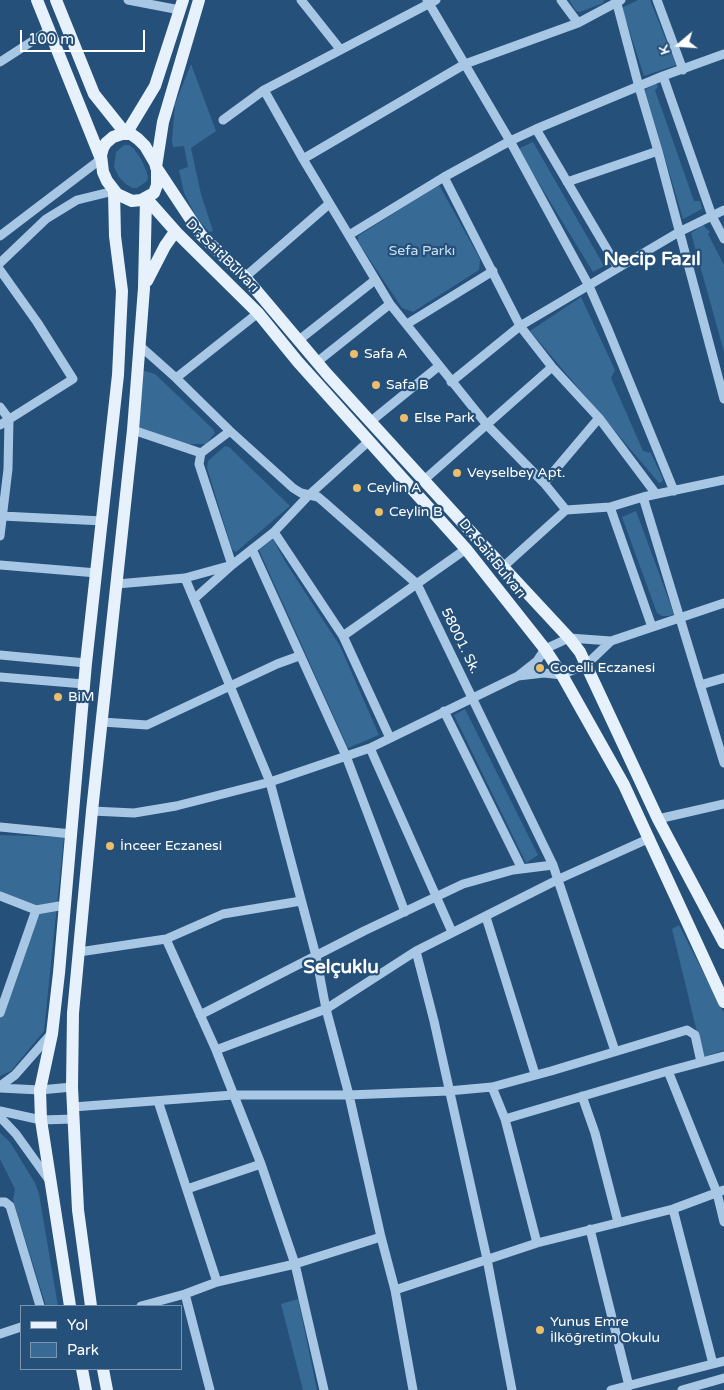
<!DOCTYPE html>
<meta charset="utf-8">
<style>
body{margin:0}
#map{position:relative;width:724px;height:1390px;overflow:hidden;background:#255079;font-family:"Varela Round",sans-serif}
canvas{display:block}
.legend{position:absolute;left:20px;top:1305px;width:162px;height:65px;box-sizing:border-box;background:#255079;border:1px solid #7c96af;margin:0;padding:6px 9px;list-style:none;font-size:15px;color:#fff}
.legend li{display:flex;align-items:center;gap:10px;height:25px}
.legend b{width:25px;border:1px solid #7c96af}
.north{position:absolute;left:654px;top:20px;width:50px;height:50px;-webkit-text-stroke:4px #255079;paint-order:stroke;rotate:252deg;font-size:14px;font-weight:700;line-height:20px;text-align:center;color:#fff}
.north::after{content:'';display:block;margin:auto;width:18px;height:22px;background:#fff;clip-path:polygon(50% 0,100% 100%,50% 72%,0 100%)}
.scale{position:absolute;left:20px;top:30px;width:125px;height:22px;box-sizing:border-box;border:2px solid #fff;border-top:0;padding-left:6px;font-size:15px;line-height:18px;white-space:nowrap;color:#fff;-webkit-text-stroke:4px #255079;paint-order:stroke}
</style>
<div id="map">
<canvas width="724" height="1390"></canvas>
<ul class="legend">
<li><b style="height:6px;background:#e7f1fc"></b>Yol</li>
<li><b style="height:14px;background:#386a96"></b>Park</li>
</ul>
<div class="north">K</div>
<div class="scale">100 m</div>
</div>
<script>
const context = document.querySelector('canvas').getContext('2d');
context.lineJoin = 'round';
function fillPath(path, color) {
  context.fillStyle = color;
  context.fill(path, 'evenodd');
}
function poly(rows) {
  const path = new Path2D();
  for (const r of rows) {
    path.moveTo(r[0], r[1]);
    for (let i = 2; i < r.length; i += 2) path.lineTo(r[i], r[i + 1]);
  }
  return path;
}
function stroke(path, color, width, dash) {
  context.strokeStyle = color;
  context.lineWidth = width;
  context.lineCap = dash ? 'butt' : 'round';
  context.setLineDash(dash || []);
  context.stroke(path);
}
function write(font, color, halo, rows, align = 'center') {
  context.font = font + ' "Varela Round",sans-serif';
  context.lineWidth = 4.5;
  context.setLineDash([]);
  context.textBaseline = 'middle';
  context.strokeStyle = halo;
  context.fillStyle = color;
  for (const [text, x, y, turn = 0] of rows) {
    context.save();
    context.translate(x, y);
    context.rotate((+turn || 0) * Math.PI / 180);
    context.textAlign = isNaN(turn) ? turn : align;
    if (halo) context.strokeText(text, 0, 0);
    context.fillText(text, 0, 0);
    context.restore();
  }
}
fillPath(poly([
 [569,0,604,0,604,1,603,3,580,12,576,11],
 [638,0,650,0,676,65,644,76,622,8],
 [191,64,216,131,191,148,201,194,213,231,209,232,197,218,184,193,179,170,188,167,184,146,173,147,172,141,175,104],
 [656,83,658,87,655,90,694,201,700,201,702,209,683,219,645,90],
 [533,142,604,266,593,272,518,149],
 [124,145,129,145,134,149,141,159,146,170,148,177,147,181,137,188,132,188,126,184,119,177,114,167,116,152],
 [439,185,480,259,479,270,413,312,402,308,358,242,358,236],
 [703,225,710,232,708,234,724,265,724,352,691,233],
 [581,297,615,370,611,378,643,451,651,453,663,479,662,482,659,483,530,331],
 [141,370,155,374,213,429,215,433,206,444,188,444,138,430],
 [225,446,229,447,290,506,236,552,232,549,207,468,208,461],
 [636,511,674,614,669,616,662,616,657,613,622,517],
 [273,539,286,563,340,646,379,735,348,748,259,550],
 [465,709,538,855,526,863,454,715],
 [0,835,64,837,44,1031,11,1071,0,1076,0,1018,11,978,36,910,0,896],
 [679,925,724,1013,724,1050,703,1057,672,929],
 [0,1133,10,1142,35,1183,39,1194,58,1306,46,1306,13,1200,15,1189,0,1159],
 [298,1299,317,1390,303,1390,281,1304]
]), '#386a96');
stroke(poly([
 [128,0,180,10],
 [301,0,340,49],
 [427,0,510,141,589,286,607,327,674,491],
 [561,0,578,23],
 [616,0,639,87,658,151,724,399],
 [657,0,683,70],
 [0,62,48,31],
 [663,76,712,216,724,239],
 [264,90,303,159,390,304,487,425,544,483,566,510],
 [223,120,264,90,436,0],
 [536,129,618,268],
 [303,159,465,64,578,23,621,0],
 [444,177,520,326,552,367,599,418,656,494],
 [567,182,658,151],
 [349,235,444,177,510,141,536,129,663,76,724,54],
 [0,236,101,159],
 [0,263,46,219,77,200,114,191],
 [0,270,37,322,73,379,0,425],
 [245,277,329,204],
 [407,324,493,271],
 [299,340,375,280],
 [139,345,176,378,230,431,293,488,301,493,318,497,324,502,417,584,553,865,615,1051],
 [317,362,390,304],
 [176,378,258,313],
 [451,382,520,326,679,232,724,210],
 [0,407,9,419],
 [370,422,439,366],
 [133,430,201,453],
 [424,480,552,367],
 [544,483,599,418],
 [643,497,724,763],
 [610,507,652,627],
 [2,516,103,521],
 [274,532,343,636,390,738],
 [0,536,8,469,9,419],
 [252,549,346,756,405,912],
 [0,565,97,573],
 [503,567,566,510,610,507,643,497,724,480],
 [185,578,270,782,316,956,326,1009,349,1095,381,1237,395,1290,413,1390],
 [117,584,185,578,232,565,274,532,309,495,369,441],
 [194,599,232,565,199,464,201,453,230,431],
 [343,636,466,549],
 [0,655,86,663],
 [518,676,544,673,562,675,587,664,611,641],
 [0,677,84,684],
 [700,685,724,678],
 [444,711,522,869],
 [102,722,147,725,277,664,299,656],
 [370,748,452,932],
 [92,811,134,813,176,806,270,782,370,748,518,676,537,661,545,649,569,638,611,641,724,603],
 [658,819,724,804],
 [0,827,72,834],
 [0,896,36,910,65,905],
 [486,917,535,1074],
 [166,939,223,914,301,901],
 [416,951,434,1021,487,1259,512,1390],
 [79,952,166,939,216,1050,261,1164,295,1264,324,1390],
 [0,1013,36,910],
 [200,1015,364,931,463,884,513,870,553,865],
 [216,1050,326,1009,416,951,559,879,650,838],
 [668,1071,717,1193,724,1222],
 [0,1086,15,1075,51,1034],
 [492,1087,505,1119,537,1243],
 [0,1088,40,1090,72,1087],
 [582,1096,595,1133,618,1222],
 [158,1101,217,1282],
 [73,1107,233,1095,349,1095,448,1091,492,1087,551,1071,687,1030,695,1035,701,1062],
 [0,1111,41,1120,74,1119],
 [0,1117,16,1134,49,1180],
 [505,1119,668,1071,724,1056],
 [187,1189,261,1164],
 [0,1202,5,1202,10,1206,40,1306],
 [673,1209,713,1364],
 [590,1229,629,1386],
 [395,1290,537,1243,673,1209,724,1190],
 [185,1294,210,1390],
 [141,1306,185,1294,217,1282,295,1264,381,1237],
 [0,1334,21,1327],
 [611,1390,724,1361],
 [682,1390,724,1378]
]), '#a7c7e4', 9);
stroke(poly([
 [37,0,101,159],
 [56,0,94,94,126,134,155,86,183,0],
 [199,0,163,122,156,167,201,235,245,277,327,374,503,567,569,638,580,652,658,819,724,943],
 [122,134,131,134,138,139,145,146,155,163,157,170,157,185,154,193,141,200,132,201,117,194,107,181,103,172,101,155,103,148,106,143,113,137,122,134],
 [146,198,177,233,258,313,298,362,466,549,545,649,562,675,624,785,724,1002],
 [147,281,165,246,172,236,177,233],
 [70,1306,41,1120,40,1090,52,1034,59,973,86,663,118,375,122,291,115,236,114,191],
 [91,1306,78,1210,72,1087,73,1013,92,811,133,430,144,288,146,198],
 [82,1369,86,1390],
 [103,1369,107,1390]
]), '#e7f1fc', 12);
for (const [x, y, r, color] of [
 [354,354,5,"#edbd6c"],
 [376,385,5,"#edbd6c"],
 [404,418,5,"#edbd6c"],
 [457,473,5,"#edbd6c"],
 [357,488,5,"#edbd6c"],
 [379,512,5,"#edbd6c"],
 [540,668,5,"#edbd6c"],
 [58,697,5,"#edbd6c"],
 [110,846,5,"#edbd6c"],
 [540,1330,5,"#edbd6c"]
]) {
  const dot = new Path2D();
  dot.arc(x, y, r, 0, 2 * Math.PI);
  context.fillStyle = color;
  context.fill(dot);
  stroke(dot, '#255079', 2);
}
write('14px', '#cae0f3', '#255079', [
 ["Sefa Parkı",422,251]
]);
write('14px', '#fff', '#255079', [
 ["Dr. Sait Bulvarı",222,256,45],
 ["Dr. Sait Bulvarı",492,559,51],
 ["58001. Sk.",460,641,64]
]);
write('14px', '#fff', '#255079', [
 ["Safa A",364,354],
 ["Safa B",386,385],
 ["Else Park",414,418],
 ["Veyselbey Apt.",467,473],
 ["Ceylin A",367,488],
 ["Ceylin B",389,512],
 ["Cocelli Eczanesi",550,668],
 ["BiM",68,697],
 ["İnceer Eczanesi",120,846],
 ["Yunus Emre",550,1322],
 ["İlköğretim Okulu",550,1338]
], 'left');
write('bold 19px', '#fff', '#255079', [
 ["Necip Fazıl",652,260],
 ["Selçuklu",341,968]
]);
</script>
